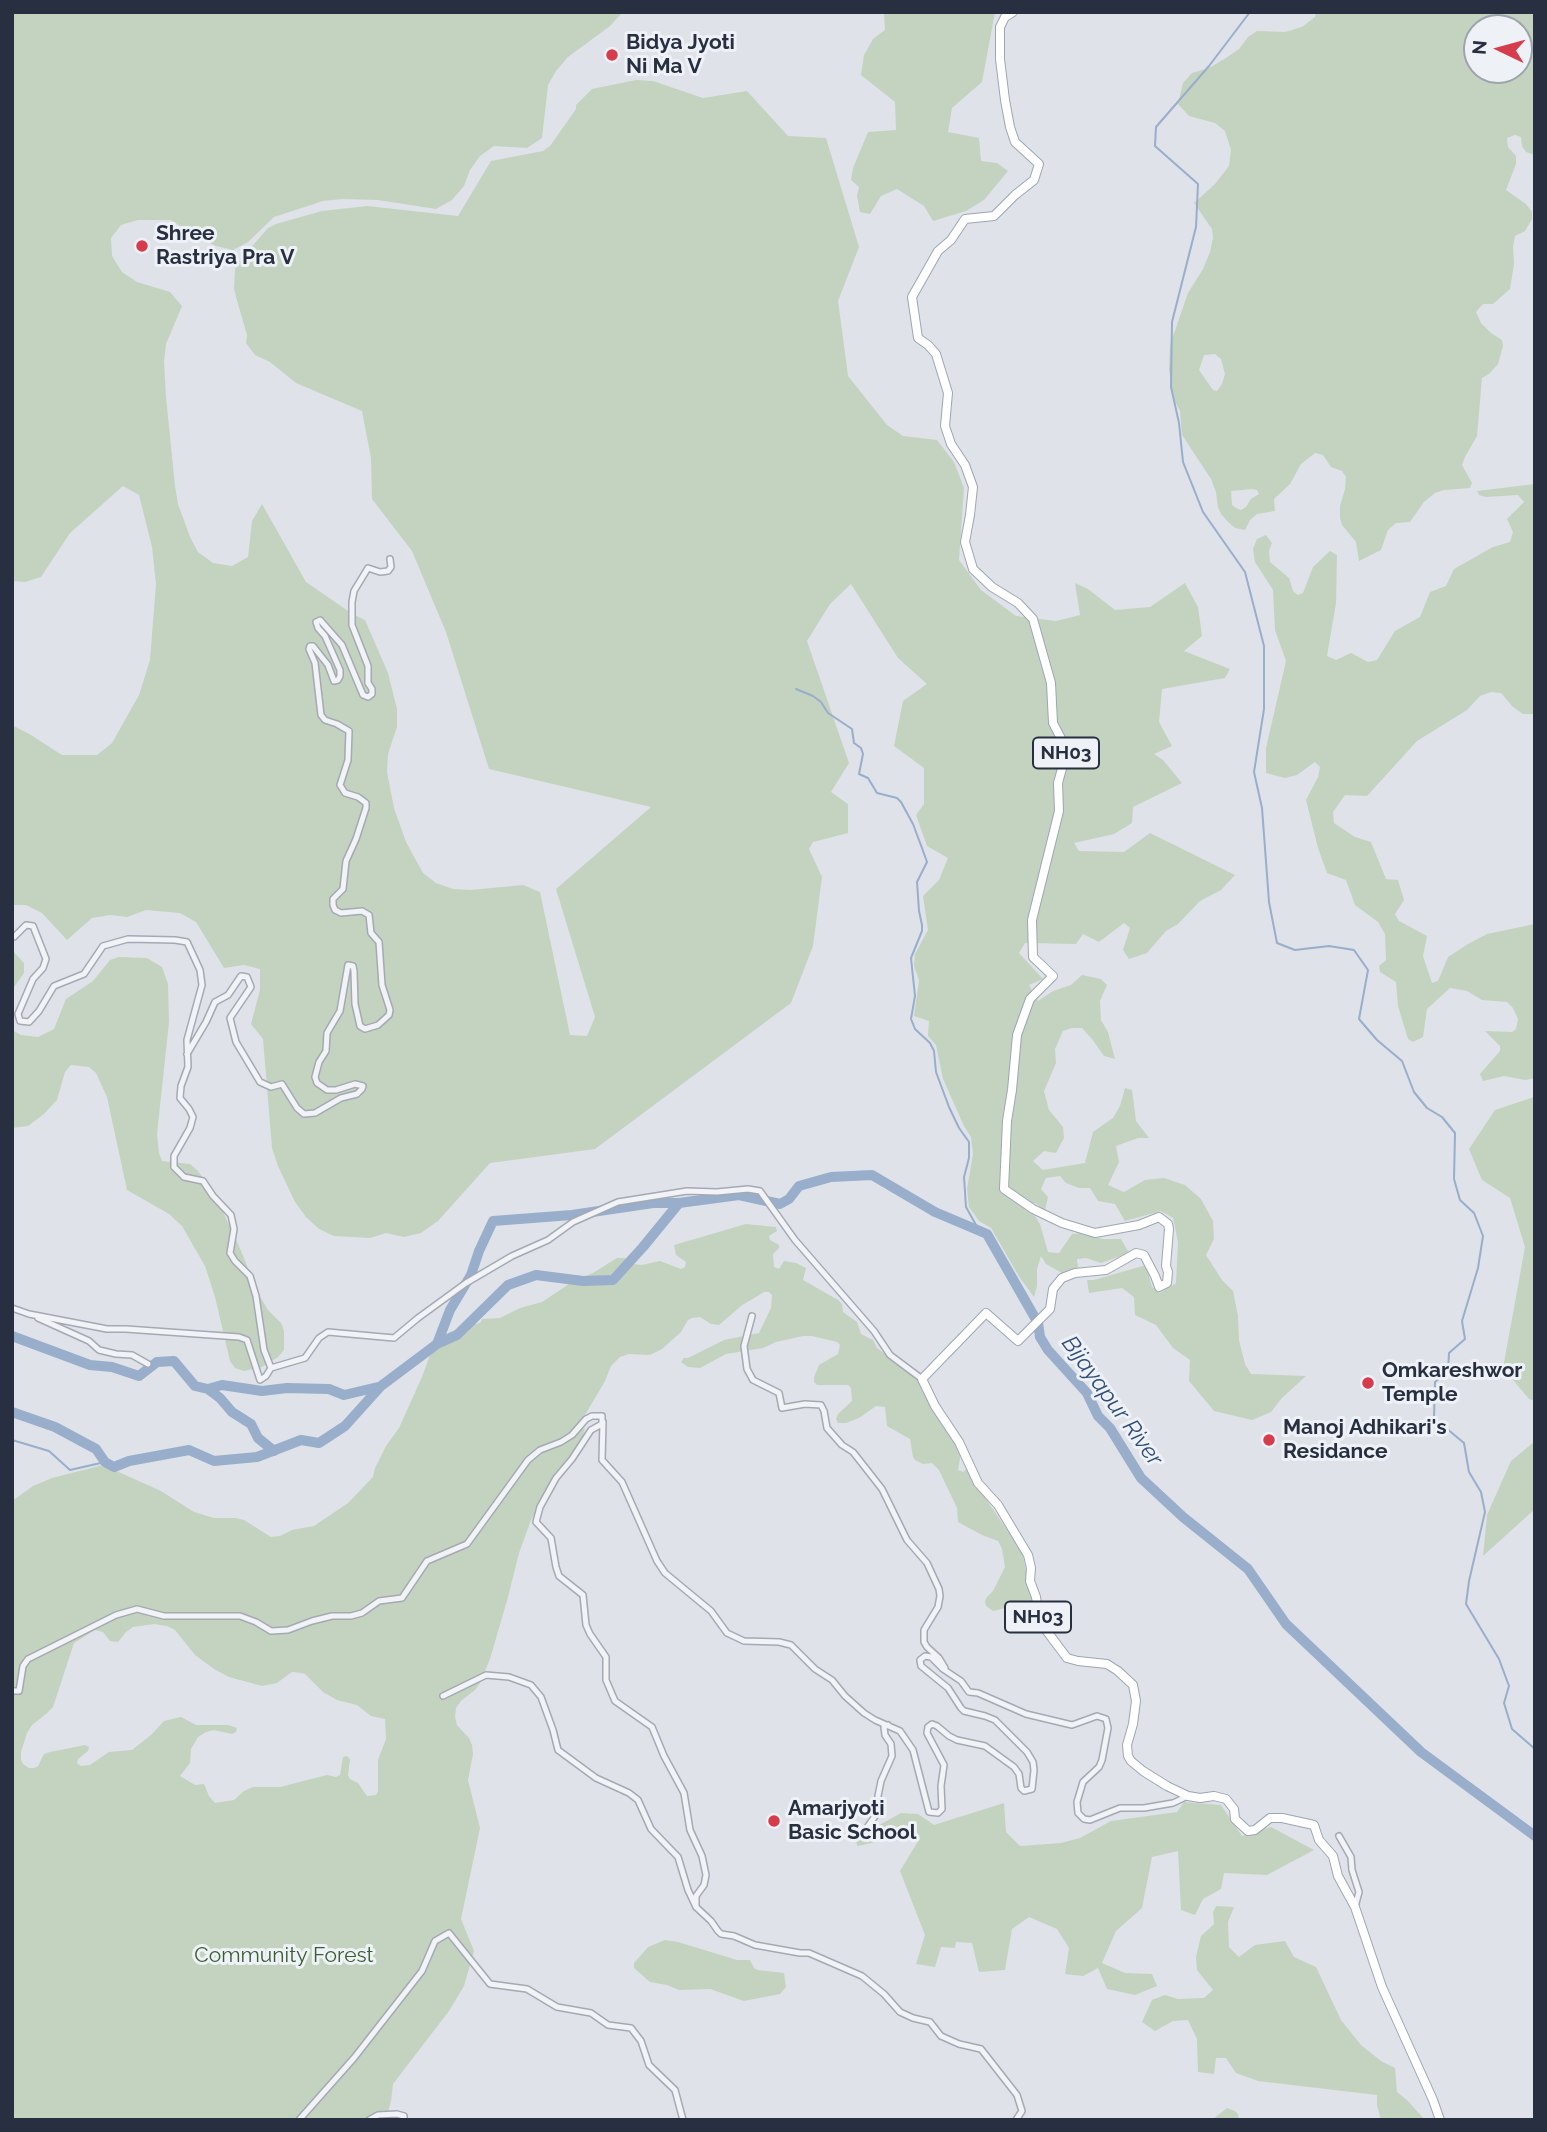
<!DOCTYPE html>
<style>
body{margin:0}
#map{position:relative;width:1547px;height:2132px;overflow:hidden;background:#dfe2e9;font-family:Raleway,sans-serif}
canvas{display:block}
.frame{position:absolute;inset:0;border:14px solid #272f41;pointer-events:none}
.north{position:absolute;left:1463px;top:14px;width:70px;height:70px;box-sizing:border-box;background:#eef1f6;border:2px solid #9ea3ae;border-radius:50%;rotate:275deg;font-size:19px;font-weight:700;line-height:28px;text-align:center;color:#272f41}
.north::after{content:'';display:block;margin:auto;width:24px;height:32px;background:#d63c4c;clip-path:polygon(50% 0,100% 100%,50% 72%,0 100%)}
</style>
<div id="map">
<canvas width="1547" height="2132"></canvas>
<div class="frame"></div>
<div class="north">N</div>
</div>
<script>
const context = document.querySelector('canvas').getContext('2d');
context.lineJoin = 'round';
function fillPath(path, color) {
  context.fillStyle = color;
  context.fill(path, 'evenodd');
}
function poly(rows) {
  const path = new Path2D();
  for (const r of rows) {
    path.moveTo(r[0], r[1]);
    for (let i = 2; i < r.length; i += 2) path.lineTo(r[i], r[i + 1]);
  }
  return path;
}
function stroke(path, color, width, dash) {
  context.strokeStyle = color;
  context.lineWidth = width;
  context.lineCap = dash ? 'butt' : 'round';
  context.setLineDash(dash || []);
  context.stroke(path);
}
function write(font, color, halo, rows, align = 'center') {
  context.font = font + ' Raleway,sans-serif';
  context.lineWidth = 6;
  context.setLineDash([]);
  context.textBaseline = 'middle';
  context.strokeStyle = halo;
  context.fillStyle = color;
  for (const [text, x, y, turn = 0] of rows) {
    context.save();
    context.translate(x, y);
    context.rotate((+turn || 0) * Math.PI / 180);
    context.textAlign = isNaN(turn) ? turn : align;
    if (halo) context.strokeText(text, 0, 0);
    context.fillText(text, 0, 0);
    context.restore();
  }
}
fillPath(poly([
 [12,12,623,12,610,26,568,57,556,71,548,85,542,138,527,148,494,146,480,156,470,170,464,186,452,200,436,209,378,200,342,199,323,201,274,217,248,242,233,250,216,246,201,239,171,220,138,220,121,225,111,238,112,256,122,272,137,282,170,292,182,306,166,344,164,362,166,397,175,486,178,504,190,537,198,552,213,563,232,566,248,557,252,521,262,504,306,582,351,613,365,620,388,673,397,709,397,727,388,754,387,772,394,808,406,842,423,873,436,883,453,889,470,890,523,885,540,892,570,1035,587,1036,595,1017,556,889,651,807,489,769,446,632,412,551,372,499,371,458,362,411,296,383,270,362,255,355,246,343,247,335,236,297,234,288,235,269,240,260,268,228,276,224,322,211,367,206,458,216,491,161,543,151,550,146,576,109,576,105,592,89,636,80,653,81,703,98,747,91,788,136,826,138,859,247,838,301,848,376,887,425,903,436,937,440,954,462,964,488,959,560,981,590,1016,616,1056,621,1080,615,1075,583,1088,589,1115,610,1150,607,1185,583,1198,607,1202,636,1184,651,1230,669,1225,678,1162,689,1159,722,1172,746,1154,754,1163,760,1182,783,1133,807,1132,823,1114,834,1074,843,1079,851,1124,852,1150,833,1235,875,1221,890,1200,901,1178,924,1166,931,1147,953,1129,959,1123,950,1130,928,1124,923,1099,942,1083,934,1076,944,1025,943,1019,953,1043,979,1029,985,1038,1001,1053,991,1071,985,1082,975,1101,979,1107,985,1100,1001,1101,1020,1108,1032,1115,1059,1104,1056,1092,1039,1082,1028,1072,1028,1063,1031,1055,1049,1056,1063,1044,1091,1049,1110,1063,1127,1064,1138,1056,1153,1044,1151,1033,1161,1043,1170,1085,1163,1093,1132,1113,1118,1120,1106,1125,1088,1132,1090,1136,1121,1149,1138,1138,1138,1116,1146,1119,1162,1108,1185,1124,1192,1145,1180,1164,1178,1185,1185,1201,1199,1213,1221,1214,1239,1206,1255,1222,1280,1233,1291,1238,1316,1239,1340,1245,1364,1251,1374,1306,1376,1282,1398,1271,1412,1252,1420,1214,1411,1189,1381,1190,1360,1173,1348,1156,1325,1135,1315,1134,1297,1122,1288,1089,1293,1087,1280,1094,1280,1146,1265,1152,1287,1160,1293,1176,1283,1178,1242,1173,1218,1161,1211,1125,1221,1115,1204,1098,1201,1090,1188,1079,1188,1066,1183,1060,1176,1046,1178,1041,1189,1048,1197,1045,1210,1035,1203,1024,1209,1035,1216,1040,1224,1048,1252,1059,1253,1072,1234,1082,1233,1103,1239,1121,1239,1129,1253,1101,1263,1086,1258,1077,1259,1078,1267,1064,1274,1046,1264,1041,1256,1037,1269,1037,1286,1034,1297,1020,1278,991,1228,979,1221,969,1207,967,1189,973,1154,971,1137,964,1126,943,1079,936,1045,928,1036,929,1021,914,1016,919,980,914,966,915,954,928,930,923,896,939,880,948,858,927,846,916,815,924,804,924,768,894,746,903,701,927,684,898,658,851,584,830,604,807,641,849,763,831,792,848,804,848,833,813,842,809,849,822,877,813,946,791,1003,595,1149,490,1163,438,1221,421,1233,404,1237,386,1233,370,1238,334,1236,319,1229,306,1217,295,1202,278,1166,272,1148,263,1039,251,1024,260,990,260,969,244,965,224,968,196,922,180,913,146,910,127,917,110,915,92,918,67,940,42,913,26,905,12,905,12,725,31,735,62,755,97,755,112,743,139,695,150,660,156,584,152,547,139,495,123,486,70,533,41,577,25,582,12,581],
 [884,12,995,12,982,82,952,108,948,132,979,138,981,161,997,163,1008,171,984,200,966,211,933,221,924,206,897,189,881,196,870,214,860,212,857,196,859,187,851,180,853,168,868,132,896,130,895,102,861,75,864,55,873,39,885,30],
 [1316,12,1535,12,1535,155,1526,152,1522,146,1521,137,1515,135,1507,138,1508,147,1516,156,1516,164,1506,190,1526,204,1532,212,1532,219,1525,231,1515,236,1513,247,1514,264,1510,289,1493,304,1483,304,1476,312,1481,323,1491,333,1502,340,1503,346,1498,364,1489,374,1482,378,1477,436,1465,457,1462,465,1472,483,1470,488,1444,490,1435,493,1424,502,1410,522,1396,523,1388,530,1381,550,1359,561,1356,542,1342,525,1340,518,1340,506,1345,489,1346,477,1342,471,1331,467,1323,455,1315,453,1301,464,1290,484,1274,499,1275,511,1257,514,1250,520,1245,530,1235,528,1228,522,1221,514,1218,507,1216,492,1211,479,1182,435,1180,411,1174,400,1169,370,1170,345,1188,293,1203,269,1210,252,1213,238,1212,229,1194,203,1215,184,1229,166,1231,150,1225,131,1215,123,1189,116,1178,104,1183,83,1192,73,1209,68,1226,58,1239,49,1248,37,1257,31,1285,32,1302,27,1315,17],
 [1477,28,1519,28,1519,70,1477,70],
 [1215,354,1221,359,1225,374,1222,384,1217,391,1213,390,1199,370,1204,355],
 [1252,489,1257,490,1259,494,1251,499,1246,507,1241,510,1236,508,1232,505,1231,491],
 [1535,484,1535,714,1523,714,1513,707,1501,693,1491,692,1480,696,1467,710,1417,741,1367,796,1345,795,1333,812,1334,823,1355,837,1371,842,1386,879,1398,880,1404,900,1395,914,1399,921,1427,936,1423,956,1432,983,1438,981,1448,957,1468,944,1487,934,1535,924,1535,1078,1525,1080,1504,1076,1483,1081,1480,1074,1500,1051,1500,1046,1485,1031,1512,1032,1516,1029,1518,1019,1513,1008,1507,1002,1482,1000,1467,991,1450,988,1427,1009,1423,1037,1413,1042,1408,1039,1398,1006,1396,982,1380,972,1379,966,1386,960,1385,934,1378,922,1355,905,1346,880,1327,873,1318,848,1306,800,1318,777,1320,767,1315,762,1297,775,1285,778,1266,773,1266,748,1286,661,1275,630,1273,590,1255,562,1253,549,1257,539,1266,535,1272,543,1269,551,1270,562,1289,578,1293,591,1298,595,1303,593,1313,567,1330,551,1337,555,1336,603,1327,656,1336,660,1351,653,1368,662,1377,660,1395,631,1420,617,1430,592,1446,586,1454,569,1493,547,1510,542,1513,532,1507,519,1524,502,1518,495,1486,497,1479,495,1477,491],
 [12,950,24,963,24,973,12,990],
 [119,957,147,958,162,967,168,984,169,1022,157,1134,159,1153,162,1161,190,1164,198,1171,215,1195,239,1246,258,1293,268,1310,281,1323,284,1331,284,1350,278,1357,262,1367,244,1371,235,1368,230,1361,215,1297,205,1266,182,1226,169,1214,127,1190,107,1097,96,1073,89,1067,71,1065,65,1072,57,1100,44,1114,28,1126,12,1128,12,1030,21,1035,38,1037,54,1029,66,999,93,981,110,960],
 [1534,1097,1535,1098,1535,1401,1529,1399,1503,1368,1525,1247,1510,1198,1482,1180,1469,1149,1495,1110],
 [746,1224,776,1227,777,1231,769,1236,770,1240,779,1245,779,1248,773,1254,774,1267,779,1269,784,1261,796,1263,806,1268,803,1280,838,1300,842,1304,843,1312,857,1322,861,1334,873,1340,877,1348,918,1379,958,1445,961,1453,958,1470,963,1472,966,1469,969,1471,988,1502,1022,1552,1033,1604,1026,1611,1014,1606,993,1611,986,1606,985,1601,987,1597,993,1591,1005,1567,1002,1549,998,1541,982,1535,958,1522,957,1508,939,1470,932,1463,923,1464,915,1460,913,1457,910,1439,887,1426,885,1407,876,1406,859,1418,846,1423,838,1423,836,1419,838,1414,852,1401,851,1388,848,1385,817,1385,814,1382,814,1377,819,1365,838,1354,840,1345,837,1342,812,1336,803,1336,776,1342,763,1348,726,1354,700,1368,688,1367,681,1362,684,1358,688,1358,724,1340,759,1333,771,1308,772,1295,769,1292,764,1292,741,1306,719,1325,711,1324,700,1317,692,1318,688,1320,681,1332,662,1349,650,1355,629,1354,620,1357,611,1366,605,1381,578,1427,585,1429,582,1438,564,1465,556,1472,531,1520,519,1553,508,1597,490,1659,480,1683,475,1690,461,1701,456,1708,455,1717,457,1725,469,1738,472,1745,473,1754,468,1780,480,1828,461,1919,474,1951,464,1986,449,2011,393,2084,391,2101,386,2120,12,2120,12,1501,33,1486,52,1478,103,1465,161,1491,194,1512,214,1518,235,1518,244,1520,271,1537,280,1536,292,1530,314,1526,348,1503,373,1477,375,1468,386,1446,399,1428,422,1377,434,1344,442,1335,458,1329,469,1320,477,1324,481,1322,482,1319,500,1318,520,1308,542,1302,572,1282,593,1273,617,1258,625,1258,633,1264,642,1265,660,1261,681,1269,685,1267,686,1262,676,1255,674,1245],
 [154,1624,167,1626,175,1630,195,1655,214,1669,229,1677,262,1686,277,1683,292,1672,301,1673,305,1674,323,1692,337,1700,357,1705,371,1716,385,1719,386,1739,378,1760,378,1791,376,1795,367,1796,358,1783,350,1779,348,1775,350,1759,347,1756,343,1757,340,1775,336,1777,327,1775,280,1787,253,1787,244,1791,234,1800,215,1803,209,1796,204,1784,195,1785,180,1776,190,1763,191,1749,198,1737,206,1732,214,1730,232,1734,236,1732,237,1728,228,1725,196,1725,181,1717,164,1721,151,1735,132,1750,109,1752,90,1765,81,1766,77,1763,78,1759,88,1751,89,1747,85,1745,50,1752,44,1754,38,1766,34,1768,29,1768,23,1764,21,1760,21,1752,27,1733,32,1725,46,1714,53,1707,74,1643,95,1630,103,1632,110,1641,118,1642,126,1632,133,1627],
 [1535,1441,1535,1509,1483,1556,1487,1515,1511,1461],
 [1184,1802,1221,1805,1242,1836,1271,1827,1314,1850,1267,1875,1224,1873,1221,1889,1203,1899,1195,1915,1181,1910,1178,1851,1152,1857,1142,1908,1116,1931,1102,1963,1125,1973,1152,1974,1157,1986,1135,1995,1107,1989,1098,1968,1083,1976,1065,1974,1069,1948,1057,1929,1029,1917,1012,1929,1005,1970,979,1972,972,1943,956,1942,955,1948,941,1947,935,1967,916,1964,925,1935,900,1871,920,1838,904,1835,896,1839,886,1835,872,1843,857,1846,856,1838,901,1813,918,1814,934,1825,1004,1803,1006,1832,1020,1846,1061,1843,1080,1838,1111,1821,1177,1812],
 [1216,1906,1234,1907,1228,1922,1229,1947,1239,1957,1255,1945,1285,1941,1294,1957,1316,1967,1341,2020,1361,2045,1381,2061,1395,2068,1397,2092,1407,2100,1425,2120,1381,2120,1377,2105,1377,2095,1258,2081,1236,2073,1226,2058,1216,2058,1214,2074,1198,2072,1197,2039,1188,2020,1173,2021,1155,2031,1142,2022,1152,2000,1165,1995,1178,1999,1204,1998,1213,1990,1197,1970,1196,1957,1201,1936,1214,1924,1213,1912],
 [665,1940,678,1942,737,1960,750,1960,754,1968,758,1970,784,1973,786,1987,780,1994,744,2001,710,1989,679,1990,667,1985,650,1982,634,1968,634,1963,648,1947],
 [1227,2108,1235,2111,1238,2114,1239,2120,1212,2120]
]), '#c4d3bf');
stroke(poly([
 [1250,12,1209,66,1156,127,1155,146,1198,184,1196,227,1172,322,1171,387,1179,423,1183,462,1203,512,1245,572,1264,646,1264,709,1254,772,1262,808,1269,902,1277,943,1295,950,1329,946,1354,950,1368,970,1359,1019,1377,1040,1402,1061,1414,1092,1427,1108,1442,1117,1455,1133,1454,1179,1460,1200,1474,1213,1483,1236,1478,1268,1462,1321,1465,1339,1449,1353,1448,1371,1435,1382,1434,1418,1464,1443,1469,1472,1481,1492,1485,1512,1469,1581,1466,1604,1499,1659,1509,1686,1504,1703,1512,1729,1535,1749],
 [796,689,813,696,821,702,828,713,852,729,854,743,861,748,863,754,859,774,868,778,877,793,897,798,901,802,913,824,922,848,927,862,917,882,919,911,922,925,922,931,911,958,915,996,911,1019,915,1029,930,1043,934,1051,936,1072,949,1107,959,1128,969,1142,969,1158,964,1177,966,1207,976,1225,987,1234],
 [12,1440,49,1451,70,1470,105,1462]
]), '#98aecb', 2);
stroke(poly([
 [12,1336,90,1365,112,1367,139,1376,157,1362,174,1361,195,1386,208,1389,220,1398,232,1412,251,1424,258,1438,274,1451],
 [437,1344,450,1310,471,1275,479,1251,493,1221,572,1215,653,1203,679,1203],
 [208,1389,222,1385,262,1391,287,1388,329,1389,344,1395,378,1387],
 [12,1412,55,1427,96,1449,105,1462,114,1467,129,1461,189,1450,214,1461,257,1457,301,1440,319,1443,345,1426,381,1386,437,1344,457,1335,508,1285,536,1275,583,1281,613,1280,643,1247,679,1203,739,1195,780,1204,789,1199,799,1186,831,1177,872,1175,935,1212,987,1234,1038,1323,1040,1337,1048,1350,1087,1393,1098,1416,1110,1428,1141,1478,1183,1517,1248,1569,1286,1624,1421,1752,1535,1836]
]), '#98aecb', 10);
const street = poly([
 [12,937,14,937,26,925,33,926,46,959,43,968,33,979,18,1014,20,1021,29,1022,39,1011,54,986,84,974,103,946,128,939,175,940,187,942,200,970,202,985,187,1040,188,1067,181,1086,180,1098,189,1109,193,1117,190,1128,174,1156,174,1167,184,1177,203,1181,213,1196,231,1215,234,1229,230,1253,235,1261,250,1276,256,1296,264,1350,271,1368],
 [187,1054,206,1022,215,1002,228,995,241,976,247,977,251,987,230,1018,236,1042,260,1082,271,1087,282,1084,297,1108,304,1114,315,1113,341,1098,357,1094,362,1089,363,1086,355,1084,336,1090,327,1090,317,1083,315,1077,319,1062,326,1051,327,1033,340,1011,348,965,353,966,354,971,355,1004,360,1026,365,1029,378,1025,389,1015,390,1010,382,985,379,942,371,933,369,915,362,911,341,913,335,910,333,905,333,899,343,889,346,861,356,839,366,808,366,803,358,797,345,793,340,785,348,760,349,731,337,724,325,720,321,715,315,663,309,649,310,646,313,646,328,665,334,681,338,680,340,676,340,670,325,636,318,628,316,622,320,620,342,645,363,695,368,697,372,694,372,689,368,683,368,666,352,625,352,602,354,591,368,568,380,572,388,571,391,567,390,559],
 [12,1308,29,1314,107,1329,126,1329,239,1337,247,1340,260,1380,266,1376,271,1368,305,1358,319,1338,328,1332,394,1338,418,1318,466,1283,512,1256,548,1240,573,1222,618,1202,687,1191,717,1192,748,1189,760,1191,795,1240,874,1331,890,1355,922,1379],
 [752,1316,744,1346,747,1369,753,1380,779,1393,782,1408,805,1404,821,1405,824,1411,827,1428,842,1445,853,1452,882,1489,907,1540,927,1563,939,1589,940,1596,938,1607,924,1630,924,1642,927,1647,939,1658,945,1668],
 [38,1318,89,1341,99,1350,116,1354,132,1355,148,1364],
 [603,1422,602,1460,622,1482,657,1561,665,1573,711,1611,727,1633,744,1641,779,1642,791,1645,815,1669,832,1680,845,1696,864,1713,875,1720,900,1731,913,1750,929,1812,938,1813,942,1809,941,1786,944,1765,927,1733,928,1727,932,1724,937,1726,949,1736,957,1740,985,1746,1014,1767,1019,1774,1021,1788,1024,1791,1032,1789,1034,1770,1033,1762,1027,1752,995,1720,985,1716,964,1711,961,1708,948,1688,921,1666,920,1660,925,1656,931,1657,943,1669,961,1681,969,1692,978,1693,1026,1714,1072,1725,1097,1716,1106,1719,1108,1728,1102,1760,1099,1767,1083,1782,1077,1802,1078,1813,1084,1819,1090,1820,1120,1808,1144,1808,1173,1803,1188,1796],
 [12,1691,19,1691,23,1666,28,1659,116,1615,137,1609,164,1616,240,1616,256,1622,271,1631,288,1630,312,1621,332,1616,351,1616,362,1613,379,1601,402,1598,427,1561,467,1544,528,1460,540,1450,561,1442,572,1435,586,1419,592,1416,602,1416,602,1424,591,1430,572,1459,556,1478,540,1507,536,1522,551,1538,556,1567,559,1576,583,1595,586,1625,590,1634,606,1657,606,1680,615,1701,652,1727,664,1756,684,1793,690,1830,702,1856,706,1875,704,1885,696,1896,696,1907],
 [443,1696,486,1675,509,1677,531,1685,541,1697,553,1730,558,1750,596,1778,629,1793,638,1800,651,1829,678,1857,688,1890,696,1907,711,1921,718,1931,721,1934,734,1936,755,1945,800,1953,809,1953,862,1976,884,1994,900,2012,913,2018,930,2022,941,2036,959,2044,981,2049,1017,2095,1022,2111,1016,2120],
 [868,1826,878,1812,878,1796,881,1781,892,1756,891,1744,885,1735,884,1727,888,1725],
 [1339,1836,1351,1857,1352,1870,1359,1892,1355,1907],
 [299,2120,354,2058,422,1971,435,1941,449,1933,490,1984,527,1989,557,2007,591,2013,608,2025,631,2028,641,2041,649,2065,675,2090,683,2120],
 [369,2120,378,2115,397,2114,404,2116,404,2120]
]);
const primary = poly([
 [1013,12,1005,17,1000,27,1000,59,1005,100,1010,127,1015,142,1039,164,1034,180,1015,195,994,216,965,219,951,240,938,251,912,297,918,338,928,345,936,354,948,393,945,426,951,444,965,465,973,487,970,515,965,542,973,569,992,587,1018,603,1033,619,1051,683,1053,723,1067,750,1058,783,1059,811,1032,920,1033,957,1053,976,1030,999,1017,1035,1012,1090,1007,1121,1004,1189,1033,1209,1062,1223,1095,1233,1139,1225,1159,1217,1168,1224,1169,1229,1166,1266,1168,1272,1167,1283,1159,1287,1155,1276,1144,1255,1136,1253,1106,1270,1075,1273,1062,1278,1053,1289,1050,1309,1018,1341,986,1313,922,1379,935,1406,959,1442,978,1483,998,1505,1028,1555,1031,1568,1030,1581,1036,1597,1040,1622,1067,1658,1078,1661,1107,1664,1118,1671,1133,1685,1136,1701,1133,1724,1127,1745,1128,1756,1131,1761,1143,1771,1167,1786,1188,1796,1200,1798,1214,1796,1226,1799,1234,1809,1235,1819,1248,1831,1255,1830,1270,1818,1282,1818,1314,1825,1319,1840,1333,1856,1338,1876,1355,1907,1382,1987,1433,2100,1440,2120]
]);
stroke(street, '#a4a9b3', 8);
stroke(primary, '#9da6b5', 10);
stroke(street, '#f2f3f7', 5);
stroke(primary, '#fff', 8);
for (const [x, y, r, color] of [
 [612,55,7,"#d63c4c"],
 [142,246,7,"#d63c4c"],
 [1368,1383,7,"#d63c4c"],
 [1269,1440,7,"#d63c4c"],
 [774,1821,7,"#d63c4c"]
]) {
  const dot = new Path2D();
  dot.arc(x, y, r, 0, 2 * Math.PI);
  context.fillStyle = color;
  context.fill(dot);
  stroke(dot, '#eef1f6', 2.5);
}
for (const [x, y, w] of [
 [1066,753,66],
 [1038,1617,66]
]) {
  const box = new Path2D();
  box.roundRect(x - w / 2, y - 15.5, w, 31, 5);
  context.fillStyle = '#eef1f6';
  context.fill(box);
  stroke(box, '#272f41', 2);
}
write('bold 19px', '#272f41', null, [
 ["NH03",1066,753],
 ["NH03",1038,1617]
]);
write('bold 21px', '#272f41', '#eef1f6', [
 ["Bidya Jyoti",626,43],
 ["Ni Ma V",626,67],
 ["Shree",156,234],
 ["Rastriya Pra V",156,258],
 ["Omkareshwor",1382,1371],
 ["Temple",1382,1395],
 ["Manoj Adhikari's",1283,1428],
 ["Residance",1283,1452],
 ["Amarjyoti",788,1809],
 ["Basic School",788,1833]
], 'left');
write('21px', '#395e33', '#eef1f6', [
 ["Community Forest",284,1956]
]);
write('italic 23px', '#2f4c77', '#eef1f6', [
 ["Bijayapur River",1112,1401,54]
]);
</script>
